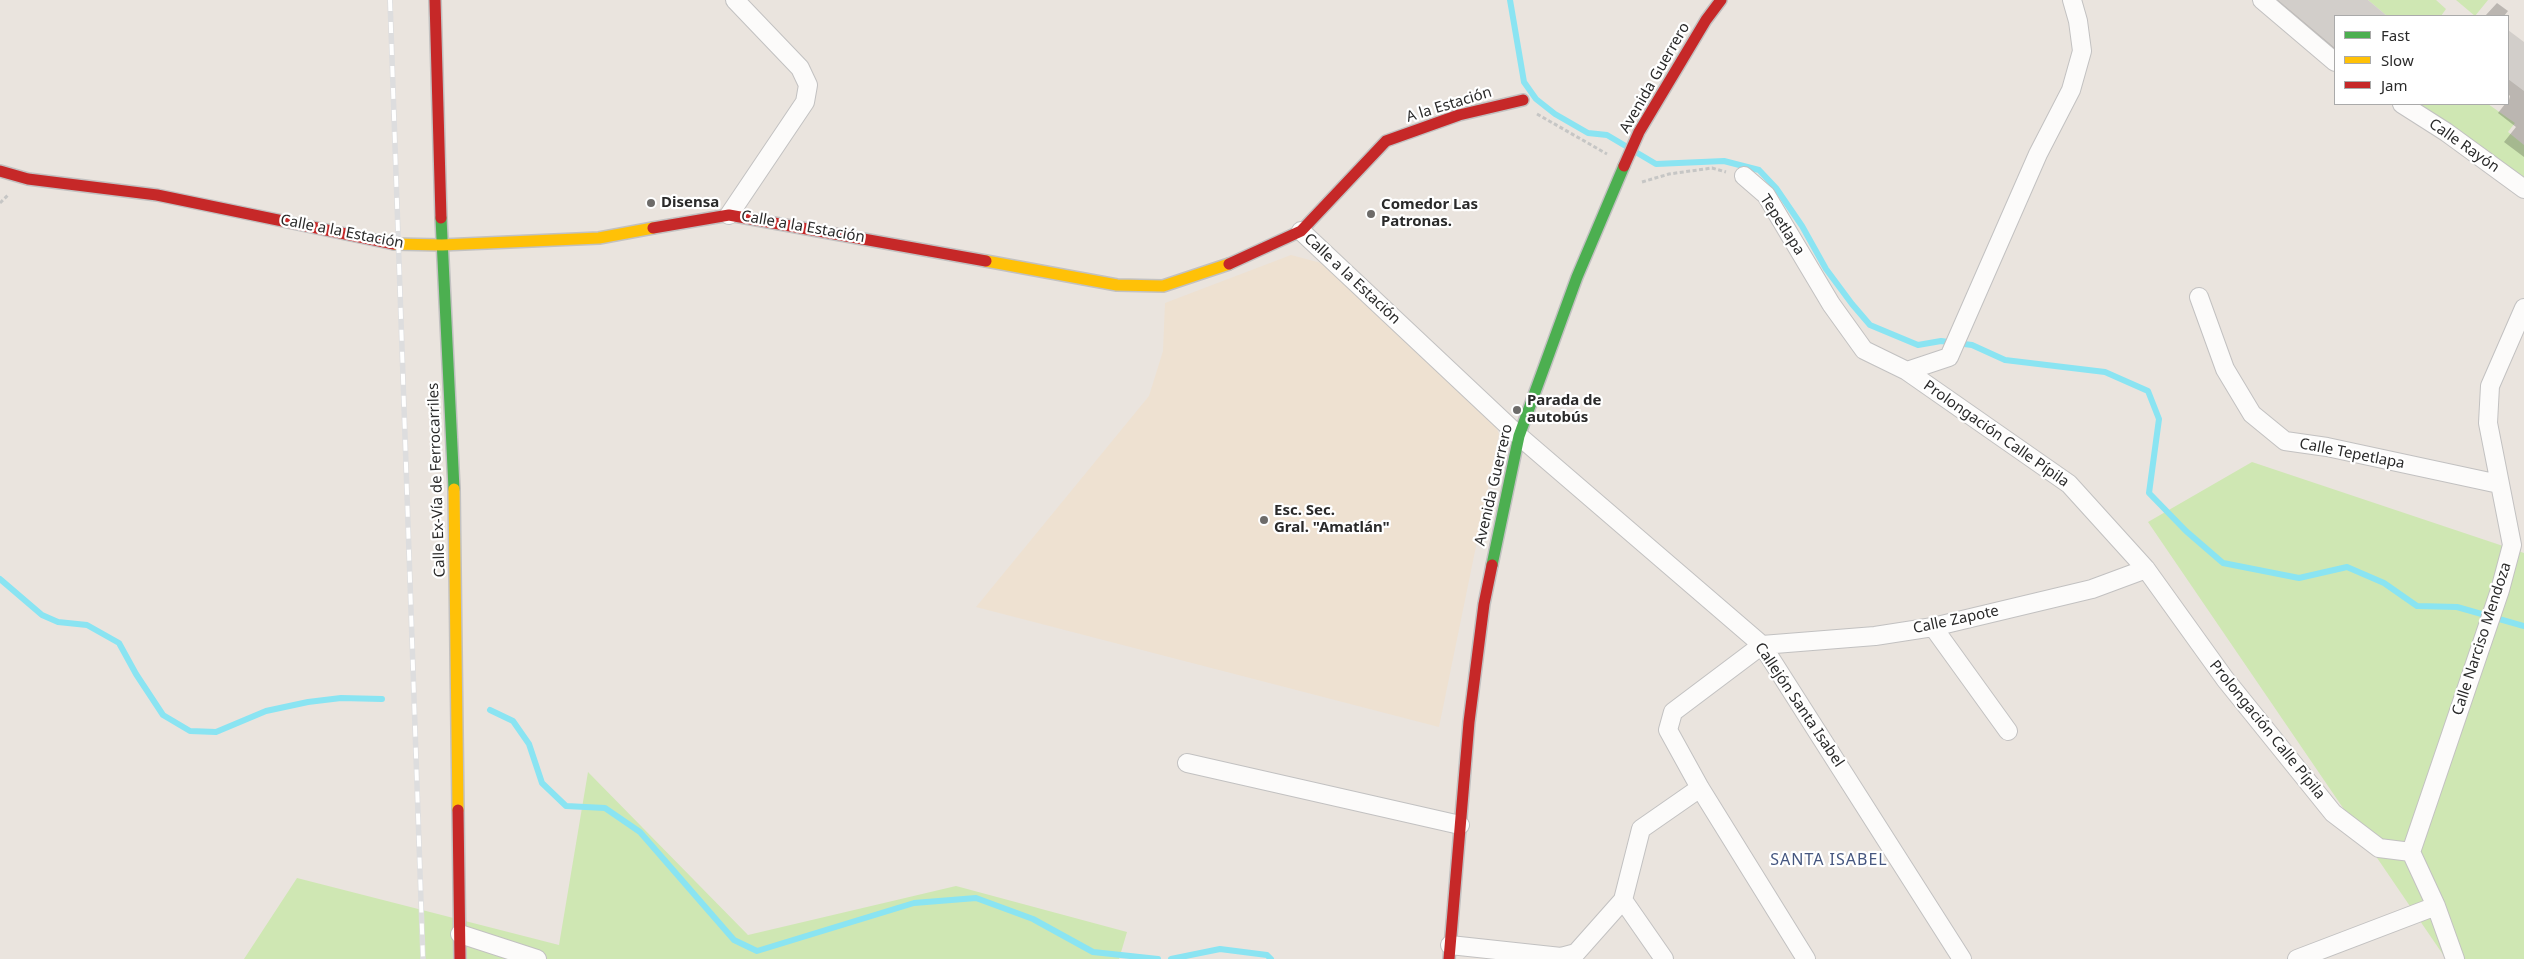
<!DOCTYPE html>
<meta charset="utf-8">
<style>
body{margin:0}
#map{position:relative;width:2524px;height:959px;overflow:hidden;background:#eae4de;font-family:"Noto Sans",sans-serif}
canvas{display:block}
.legend{position:absolute;left:2334px;top:15px;width:175px;height:90px;box-sizing:border-box;background:#fff;border:1px solid #aaa;margin:0;padding:6px 9px;list-style:none;font-size:15px;color:#2a2a2a}
.legend li{display:flex;align-items:center;gap:10px;height:25px}
.legend b{width:25px;border:1px solid #aaa}
</style>
<div id="map">
<canvas width="2524" height="959"></canvas>
<ul class="legend">
<li><b style="height:6px;background:#4caf50"></b>Fast</li>
<li><b style="height:6px;background:#ffc107"></b>Slow</li>
<li><b style="height:6px;background:#c62828"></b>Jam</li>
</ul>
</div>
<script>
const context = document.querySelector('canvas').getContext('2d');
context.lineJoin = 'round';
function fillPath(path, color) {
  context.fillStyle = color;
  context.fill(path, 'evenodd');
}
function poly(rows) {
  const path = new Path2D();
  for (const r of rows) {
    path.moveTo(r[0], r[1]);
    for (let i = 2; i < r.length; i += 2) path.lineTo(r[i], r[i + 1]);
  }
  return path;
}
function stroke(path, color, width, dash) {
  context.strokeStyle = color;
  context.lineWidth = width;
  context.lineCap = dash ? 'butt' : 'round';
  context.setLineDash(dash || []);
  context.stroke(path);
}
function write(font, color, halo, rows, align = 'center') {
  context.font = font + ' "Noto Sans",sans-serif';
  context.lineWidth = 4.5;
  context.setLineDash([]);
  context.textBaseline = 'middle';
  context.strokeStyle = halo;
  context.fillStyle = color;
  for (const [text, x, y, turn = 0] of rows) {
    context.save();
    context.translate(x, y);
    context.rotate((+turn || 0) * Math.PI / 180);
    context.textAlign = isNaN(turn) ? turn : align;
    if (halo) context.strokeText(text, 0, 0);
    context.fillText(text, 0, 0);
    context.restore();
  }
}
fillPath(poly([
 [1291,255,1325,264,1493,420,1499,434,1439,727,976,607,1149,396,1163,351,1165,303]
]), '#eee1d1');
fillPath(poly([
 [2368,0,2436,0,2446,9,2441,16,2387,16],
 [2456,0,2488,0,2475,16],
 [2413,104,2488,104,2515,123,2508,132,2524,145,2524,180],
 [2252,462,2524,553,2524,959,2446,959,2148,522],
 [588,772,748,935,956,886,1127,932,1119,959,244,959,297,878,559,945]
]), '#cfe7b3');
fillPath(poly([
 [2252,0,2366,0,2385,16,2335,16,2335,72,2332,64,2259,2],
 [2497,3,2508,11,2504,16,2485,16],
 [2508,31,2524,44,2524,157,2504,142,2516,127,2498,113,2505,104,2508,104,2510,96,2508,94]
]), '#0003');
stroke(poly([
 [1510,0,1524,82,1536,99,1555,114,1588,133,1607,135,1656,164,1724,161,1759,170,1776,188,1802,226,1826,269,1852,304,1870,325,1918,345,1941,341,1972,345,2005,360,2105,372,2148,391,2159,419,2149,493,2186,531,2223,563,2299,578,2347,567,2384,583,2417,606,2457,607,2524,626],
 [0,579,42,615,58,622,87,625,119,643,136,674,163,715,190,731,216,732,266,711,308,702,341,698,382,699],
 [490,710,513,721,529,744,542,783,566,806,605,808,640,832,734,940,757,951,914,903,976,898,1033,919,1093,952,1158,959],
 [1171,959,1220,949,1267,955,1271,959]
]), '#8ae4f2', 6);
fillPath(poly([
 [2278,0,2368,0,2387,16,2335,16,2335,48],
 [2508,30,2524,42,2524,91,2508,79]
]), '#d2ceca');
const street = poly([
 [2262,0,2335,62],
 [2402,104,2446,132,2524,189],
 [1744,176,1766,195,1831,304,1864,350,1907,371,2069,484,2146,569,2225,679,2333,813,2379,848,2411,852],
 [729,215,805,102,808,85,800,68,735,0],
 [1301,231,1519,436,1762,645,1962,959],
 [2199,297,2225,369,2252,414,2285,441,2327,447,2499,484],
 [1907,371,1949,357,2038,154,2071,90,2082,51,2078,21,2072,0],
 [1933,627,2008,731],
 [1187,763,1460,825],
 [2411,852,2500,590,2512,545,2488,423,2490,386,2524,308],
 [2411,852,2436,906,2455,959],
 [1623,900,1664,959],
 [460,934,537,959],
 [1450,945,1561,957,1576,953,1623,900,1641,829,1700,788],
 [1806,959,1700,788,1668,730,1673,712,1762,645,1875,636,1933,627,2092,589,2146,569],
 [2297,959,2436,906]
]);
const fast = poly([
 [441,218,454,489],
 [1492,565,1519,436,1577,277,1624,166]
]);
const slow = poly([
 [394,244,442,245,599,238,653,228],
 [986,261,1117,285,1163,286,1229,264],
 [454,489,458,810]
]);
const jam = poly([
 [435,0,441,218],
 [1624,166,1639,132,1706,20,1721,0],
 [0,171,28,179,157,195,394,244],
 [653,228,729,215,986,261],
 [1229,264,1301,231,1386,141,1459,115,1523,100],
 [458,810,460,959],
 [1449,959,1469,722,1484,604,1492,565]
]);
stroke(street, '#c2c1c1', 20);
stroke(fast, '#c2c1c1', 14);
stroke(slow, '#c2c1c1', 14);
stroke(jam, '#c2c1c1', 14);
stroke(poly([
 [1537,114,1607,154],
 [1642,182,1669,174,1712,168,1726,172],
 [0,203,8,195]
]), '#c6c6c5', 3, [4, 2.5]);
stroke(street, '#fcfbfa', 18);
stroke(fast, '#4caf50', 11);
stroke(slow, '#ffc107', 11);
stroke(jam, '#c62828', 11);
const rail = poly([
 [390,0,423,959]
]);
stroke(rail, '#ddddde', 5.5);
stroke(rail, '#fff', 4, [11]);
for (const [x, y, r, color] of [
 [651,203,5,"#6d6b69"],
 [1371,214,5,"#6d6b69"],
 [1517,410,5,"#6d6b69"],
 [1264,520,5,"#6d6b69"]
]) {
  const dot = new Path2D();
  dot.arc(x, y, r, 0, 2 * Math.PI);
  context.fillStyle = color;
  context.fill(dot);
  stroke(dot, '#fff', 2);
}
write('15px', '#2a2a2a', '#fff', [
 ["Avenida Guerrero",1655,78,-60],
 ["A la Estación",1449,105,-17],
 ["Calle Rayón",2464,146,35],
 ["Tepetlapa",1782,225,57],
 ["Calle a la Estación",803,227,10],
 ["Calle a la Estación",342,232,11],
 ["Calle a la Estación",1352,279,43],
 ["Prolongación Calle Pípila",1996,434,35],
 ["Calle Tepetlapa",2352,454,11],
 ["Calle Ex-Vía de Ferrocarriles",437,480,-92],
 ["Avenida Guerrero",1494,485,-77],
 ["Calle Zapote",1956,620,-12],
 ["Calle Narciso Mendoza",2482,639,-72],
 ["Callejón Santa Isabel",1799,705,56],
 ["Prolongación Calle Pípila",2267,730,51]
]);
write('bold 15px', '#2a2a2a', '#fff', [
 ["Disensa",661,203],
 ["Comedor Las",1381,205],
 ["Patronas.",1381,222],
 ["Parada de",1527,401],
 ["autobús",1527,418],
 ["Esc. Sec.",1274,511],
 ["Gral. \"Amatlán\"",1274,528]
], 'left');
context.letterSpacing = '1px';
write('16px', '#45567f', '#fff', [
 ["SANTA ISABEL",1829,860]
]);
context.letterSpacing = '0px';
</script>
